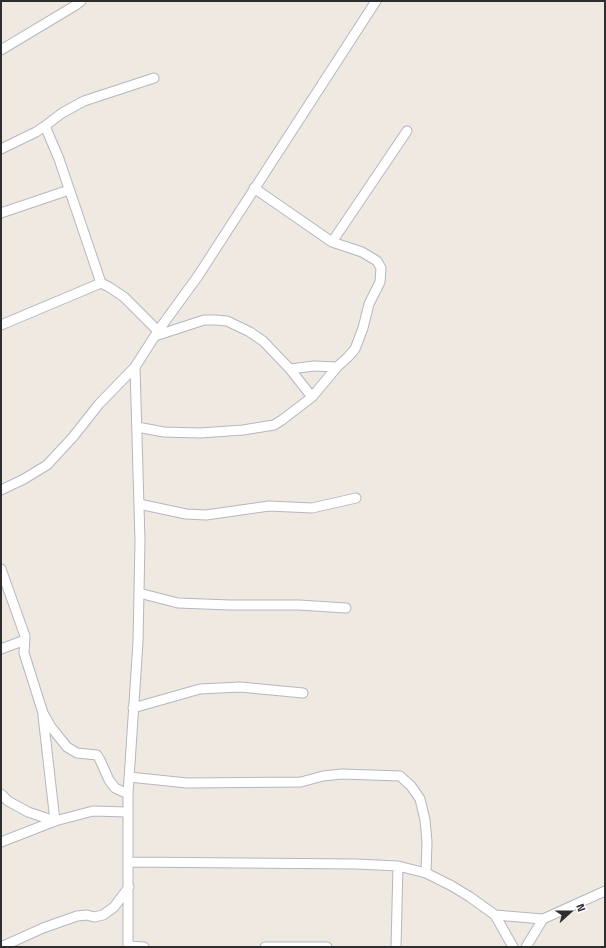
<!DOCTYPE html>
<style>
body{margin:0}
#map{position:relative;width:606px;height:948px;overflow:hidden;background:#efe9e1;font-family:"Titillium Web",sans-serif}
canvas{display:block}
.frame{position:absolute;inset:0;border:2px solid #2e2e2e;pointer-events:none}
.north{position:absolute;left:550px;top:892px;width:40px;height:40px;-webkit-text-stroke:3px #fff;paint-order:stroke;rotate:69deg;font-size:11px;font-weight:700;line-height:16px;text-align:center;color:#2e2e2e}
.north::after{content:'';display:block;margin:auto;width:14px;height:18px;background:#2e2e2e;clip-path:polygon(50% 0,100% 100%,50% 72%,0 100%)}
</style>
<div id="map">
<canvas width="606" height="948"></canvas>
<div class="frame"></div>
<div class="north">N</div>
</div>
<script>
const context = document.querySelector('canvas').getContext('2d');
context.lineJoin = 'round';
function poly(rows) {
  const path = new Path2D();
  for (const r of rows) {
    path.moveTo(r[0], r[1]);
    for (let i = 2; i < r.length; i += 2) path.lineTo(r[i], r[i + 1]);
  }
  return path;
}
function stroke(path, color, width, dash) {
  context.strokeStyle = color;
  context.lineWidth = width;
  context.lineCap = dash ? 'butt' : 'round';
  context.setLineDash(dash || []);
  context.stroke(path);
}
const minor = poly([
 [1,50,76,5,81,1],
 [45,126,62,113,84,101,154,78],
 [1,149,36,132,45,126,59,159,101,283],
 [1,213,69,190],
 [332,242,407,131],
 [1,325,101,283,109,287,124,297,158,331],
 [155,336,204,320,216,320,227,321,250,332,263,341,290,369,312,397],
 [290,369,314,366,337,367],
 [137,427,164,432,200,433,243,430,274,425,282,420,312,397,337,367,348,357,355,349,363,328,369,304,380,282,381,268,377,261,362,252,332,242,254,188],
 [1,490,24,479,47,465,73,437,99,404,135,367,158,331,198,276,376,1],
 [139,504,186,514,206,515,269,506,312,508,356,498],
 [1,569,25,636,24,653,43,713,51,727,67,747,77,753,97,755,100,760,109,780,115,788,128,794],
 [139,593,178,603,230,605,299,605,346,608],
 [1,649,25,640],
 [133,708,200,689,240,687,303,693],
 [129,777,187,783,301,782,323,776,342,774,400,776,411,786,420,799,425,820,427,842,426,873],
 [1,794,8,801,28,812,55,821,93,811,127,812],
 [1,842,55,821,43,716],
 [129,862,356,864,398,866,426,873,452,886,470,897,495,915,513,947],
 [495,915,543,919,605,891],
 [129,946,144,947],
 [1,947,43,928,77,916,87,915,94,917,103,915,114,907,129,887],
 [128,947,128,794,138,642,140,541,135,367],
 [265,947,327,947],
 [396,947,398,866],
 [526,947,543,919]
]);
stroke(minor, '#b4b7c1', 11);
stroke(minor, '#fff', 9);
</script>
